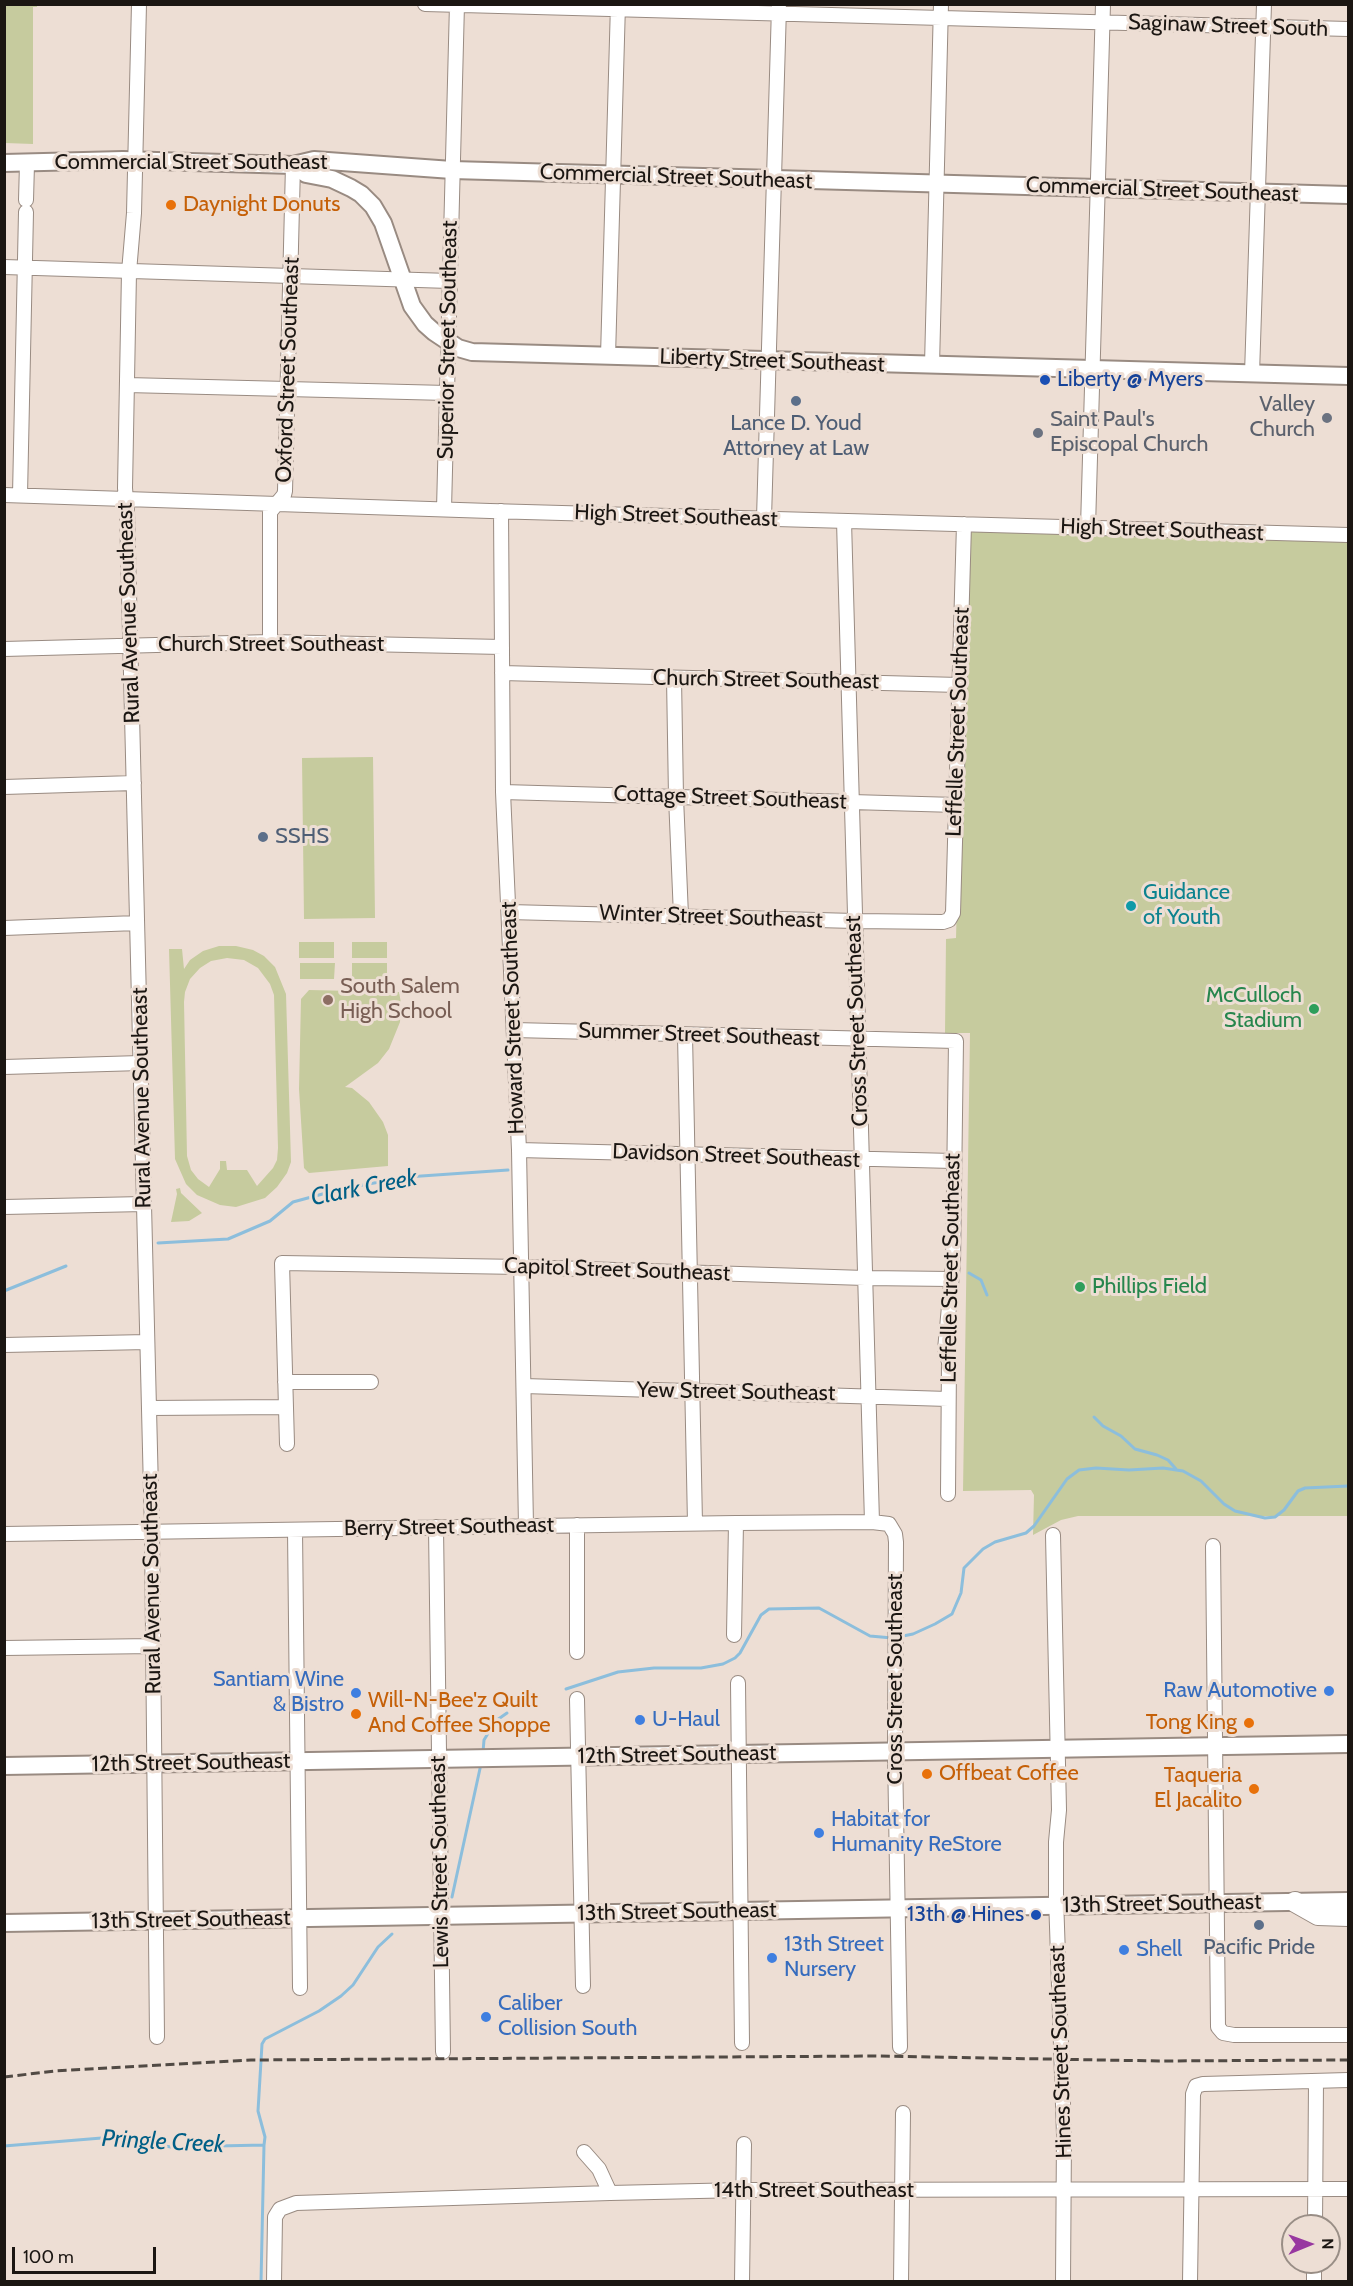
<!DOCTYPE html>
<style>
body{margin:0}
#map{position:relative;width:1353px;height:2286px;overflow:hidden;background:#edded4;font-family:Cabin,sans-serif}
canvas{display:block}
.frame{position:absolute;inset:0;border:6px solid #1b1612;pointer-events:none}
.north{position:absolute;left:1281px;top:2214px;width:60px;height:60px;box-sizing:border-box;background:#edded4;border:2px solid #998e86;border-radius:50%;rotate:89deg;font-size:16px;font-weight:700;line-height:24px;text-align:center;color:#1b1612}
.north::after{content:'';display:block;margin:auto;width:21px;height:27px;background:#9838a0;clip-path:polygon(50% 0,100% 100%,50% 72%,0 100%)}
.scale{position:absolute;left:12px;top:2247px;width:144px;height:27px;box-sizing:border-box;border:3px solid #1b1612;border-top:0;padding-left:8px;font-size:18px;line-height:21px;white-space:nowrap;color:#1b1612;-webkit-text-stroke:4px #edded4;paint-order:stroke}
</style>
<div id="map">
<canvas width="1353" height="2286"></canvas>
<div class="frame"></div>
<div class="north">N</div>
<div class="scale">100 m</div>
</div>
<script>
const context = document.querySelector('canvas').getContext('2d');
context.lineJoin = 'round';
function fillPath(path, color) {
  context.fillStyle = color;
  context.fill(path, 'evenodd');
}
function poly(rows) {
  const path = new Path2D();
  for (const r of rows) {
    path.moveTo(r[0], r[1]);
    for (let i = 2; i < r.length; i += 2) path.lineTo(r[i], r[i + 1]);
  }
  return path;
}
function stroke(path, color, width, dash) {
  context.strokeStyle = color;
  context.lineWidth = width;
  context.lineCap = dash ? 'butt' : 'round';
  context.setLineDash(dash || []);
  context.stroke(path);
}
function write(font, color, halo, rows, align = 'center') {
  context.font = font + ' Cabin,sans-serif';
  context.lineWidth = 6;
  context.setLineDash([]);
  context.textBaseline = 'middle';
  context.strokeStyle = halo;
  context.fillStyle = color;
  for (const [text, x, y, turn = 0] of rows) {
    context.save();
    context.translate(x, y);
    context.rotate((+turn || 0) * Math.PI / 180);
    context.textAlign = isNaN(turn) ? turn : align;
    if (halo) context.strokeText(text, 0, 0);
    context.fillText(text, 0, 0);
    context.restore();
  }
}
fillPath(poly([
 [5,4,37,5,37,7,33,7,33,144,5,143],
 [977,530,1348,540,1348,1516,1078,1516,1061,1520,1033,1535,1034,1495,1031,1490,963,1491,970,1033,945,1033,946,939,956,938,967,540,972,532],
 [373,757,375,918,304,919,302,758],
 [299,942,334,942,334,958,299,958],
 [352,942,387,942,387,958,352,958],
 [219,946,236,946,253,950,264,956,275,967,286,994,291,1162,287,1173,277,1187,265,1198,236,1207,220,1205,197,1195,186,1184,175,1159,169,949,182,949,184,969,190,960,203,951],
 [227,958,244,960,258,968,270,984,274,995,278,1148,277,1160,273,1168,257,1186,247,1170,227,1170,226,1161,220,1161,220,1169,209,1187,198,1179,191,1170,187,1156,184,1002,185,992,190,979,200,968,211,961],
 [300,963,335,963,334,979,300,979],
 [352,963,387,963,387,979,352,979],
 [309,990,399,992,401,1003,400,1022,389,1049,378,1063,345,1087,352,1088,369,1102,383,1122,388,1135,388,1166,309,1173,304,1168,299,1089,301,999],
 [180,1188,181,1193,202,1213,189,1221,171,1222,177,1194,176,1189]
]), '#c6cb9e');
stroke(poly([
 [158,1243,228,1239,270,1221,293,1202,341,1189,407,1177,508,1170],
 [969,1273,981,1280,987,1295],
 [4,1291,66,1266],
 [1094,1417,1103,1426,1121,1436,1135,1449,1157,1455,1168,1460,1176,1469],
 [898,1637,913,1634,935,1624,952,1614,961,1593,964,1568,983,1549,995,1542,1026,1533,1034,1526,1067,1479,1079,1470,1096,1468,1129,1470,1163,1468,1183,1471,1201,1481,1224,1504,1235,1511,1265,1518,1275,1517,1284,1510,1298,1491,1305,1488,1348,1486],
 [566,1689,618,1672,654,1668,701,1668,723,1664,735,1658,740,1653,761,1615,769,1609,819,1608,870,1636,892,1638],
 [483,1752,484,1740,490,1730,497,1720,507,1713],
 [452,1897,481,1764],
 [4,2146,114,2137,171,2147,264,2145,265,2137,258,2111,262,2044,265,2039,319,2011,341,1996,353,1985,378,1947,392,1934],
 [261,2282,264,2145]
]), '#8cbedc', 3);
const minor = poly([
 [139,4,134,213,129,272,125,488,127,511,152,1531,157,2037],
 [425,4,1348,29],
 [26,200,27,164],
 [4,267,450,281],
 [608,356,618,4],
 [932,365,941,4],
 [1252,374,1264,4],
 [127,385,447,393],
 [4,495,490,511,1348,535],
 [20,495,26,212],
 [444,509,457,4],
 [501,511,503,792,519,1150,526,1526],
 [764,518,779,7],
 [844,521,872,1522],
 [1088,527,1103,4],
 [270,642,270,512,284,495,285,491,293,165],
 [4,649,270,642,502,647],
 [502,673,959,685],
 [674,678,676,797,681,916],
 [4,787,134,783],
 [503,792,956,805],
 [509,912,855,921,943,922,949,920,953,913,964,524],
 [4,928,137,923],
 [514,1030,956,1041,953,1263,945,1350,949,1362,948,1494],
 [685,1035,695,1523],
 [4,1067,141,1063],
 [519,1150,953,1161],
 [4,1207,144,1204],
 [4,1345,147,1342],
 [285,1382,371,1382],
 [524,1386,948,1399],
 [149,1408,286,1407],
 [287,1444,282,1263,521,1267,865,1278,951,1279],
 [436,1527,443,2052],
 [295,1530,300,1988],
 [4,1534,736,1523,872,1522,889,1524,895,1534,896,1542,895,1752,900,2047],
 [1053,1535,1059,1810,1056,1842,1056,1897,1064,2135,1063,2282],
 [1213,1546,1218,2027,1223,2033,1234,2035,1348,2035],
 [734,1635,736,1523],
 [4,1648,153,1646],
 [577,1652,577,1525],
 [738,1683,742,2043],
 [577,1699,583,1986],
 [584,2152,599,2169,610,2193],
 [1315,2226,1316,2081],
 [274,2282,275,2217,280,2209,296,2203,610,2193,743,2190,1348,2189],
 [742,2282,744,2144],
 [901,2282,903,2113],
 [1190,2282,1193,2094,1196,2086,1203,2084,1348,2080],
 [1314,2282,1314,2262]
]);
const major = poly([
 [4,163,123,160,293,165,314,160,452,170,1348,195],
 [293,165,306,174,332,179,351,188,361,194,373,206,383,223,412,306,425,324,434,332,458,348,472,352,1348,376],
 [4,1766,1348,1744],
 [4,1923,1348,1901]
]);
const highway = poly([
 [1295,1902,1318,1915,1348,1916]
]);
stroke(minor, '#998b82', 16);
stroke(major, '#998b82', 20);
stroke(highway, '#998b82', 22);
stroke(minor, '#fff', 14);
stroke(major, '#fff', 16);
stroke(highway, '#fff', 20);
stroke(poly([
 [4,2077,55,2071,251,2060,876,2056,1159,2061,1348,2060]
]), '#514a44', 3, [9, 4.5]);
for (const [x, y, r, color] of [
 [171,205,6,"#e8710a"],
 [1045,380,6,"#1a4fb4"],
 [796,401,6,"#5c6f8a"],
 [1327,418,6,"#6b7280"],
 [1038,433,6,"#6b7280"],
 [263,837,6,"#5c6f8a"],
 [1131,906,6,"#0f9aa8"],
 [328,1000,6,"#8d6e63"],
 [1314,1009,6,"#2e9e5b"],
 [1080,1287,6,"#2e9e5b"],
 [1329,1691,6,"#3f7fe0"],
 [356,1693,6,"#3f7fe0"],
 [356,1714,6,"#e8710a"],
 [640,1720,6,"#3f7fe0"],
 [1249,1723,6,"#e8710a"],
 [927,1774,6,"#e8710a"],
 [1254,1789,6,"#e8710a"],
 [819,1833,6,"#3f7fe0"],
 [1036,1915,6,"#1a4fb4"],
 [1259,1925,6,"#5c6f8a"],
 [1124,1950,6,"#3f7fe0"],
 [772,1958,6,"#3f7fe0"],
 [486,2017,6,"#3f7fe0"]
]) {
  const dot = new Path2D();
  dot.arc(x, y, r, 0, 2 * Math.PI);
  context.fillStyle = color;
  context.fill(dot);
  stroke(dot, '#edded4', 2);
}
write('22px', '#1b1612', '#edded4', [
 ["Saginaw Street South",1228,26,2],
 ["Commercial Street Southeast",191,163],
 ["Commercial Street Southeast",676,177,2],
 ["Commercial Street Southeast",1162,190,2],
 ["Superior Street Southeast",448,340,-89],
 ["Liberty Street Southeast",772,361,2],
 ["Oxford Street Southeast",288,370,-88],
 ["High Street Southeast",676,516,2],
 ["High Street Southeast",1162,530,2],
 ["Rural Avenue Southeast",129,613,-92],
 ["Church Street Southeast",271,645],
 ["Church Street Southeast",766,680,1],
 ["Leffelle Street Southeast",958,722,-88],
 ["Cottage Street Southeast",730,798,2],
 ["Winter Street Southeast",711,917,2],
 ["Howard Street Southeast",513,1018,-92],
 ["Cross Street Southeast",857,1021,-92],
 ["Summer Street Southeast",699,1035,2],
 ["Rural Avenue Southeast",142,1098,-91],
 ["Davidson Street Southeast",736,1156,2],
 ["Leffelle Street Southeast",951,1268,-89],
 ["Capitol Street Southeast",617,1270,2],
 ["Yew Street Southeast",736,1392,1],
 ["Berry Street Southeast",449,1527,-1],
 ["Rural Avenue Southeast",152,1584,-91],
 ["Cross Street Southeast",896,1679,-90],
 ["12th Street Southeast",677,1755,-1],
 ["12th Street Southeast",191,1763,-1],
 ["Lewis Street Southeast",440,1862,-91],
 ["13th Street Southeast",1162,1904,-1],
 ["13th Street Southeast",677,1912,-1],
 ["13th Street Southeast",191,1920,-1],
 ["Hines Street Southeast",1061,2052,-92],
 ["14th Street Southeast",814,2191]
]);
write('22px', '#c56008', '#edded4', [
 ["Daynight Donuts",183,205],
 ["Will-N-Bee'z Quilt",368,1701],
 ["And Coffee Shoppe",368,1726],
 ["Tong King",1237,1723,"right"],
 ["Offbeat Coffee",939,1774],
 ["Taqueria",1242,1776,"right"],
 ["El Jacalito",1242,1801,"right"]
], 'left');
write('22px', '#164399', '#edded4', [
 ["Liberty @ Myers",1057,380],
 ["13th @ Hines",1024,1915,"right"]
], 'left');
write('22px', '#5b616d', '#edded4', [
 ["Valley",1315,405],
 ["Church",1315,430],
 ["Saint Paul's",1050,420,"left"],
 ["Episcopal Church",1050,445,"left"]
], 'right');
write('22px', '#4e5e75', '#edded4', [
 ["Lance D. Youd",796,424],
 ["Attorney at Law",796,449],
 ["SSHS",275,837,"left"],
 ["Pacific Pride",1259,1948]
]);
write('22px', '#0d838f', '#edded4', [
 ["Guidance",1143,893],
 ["of Youth",1143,918]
], 'left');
write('22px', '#785e54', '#edded4', [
 ["South Salem",340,987],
 ["High School",340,1012]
], 'left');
write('22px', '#27864d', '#edded4', [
 ["McCulloch",1302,996],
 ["Stadium",1302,1021],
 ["Phillips Field",1092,1287,"left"]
], 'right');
write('22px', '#366cbe', '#edded4', [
 ["Santiam Wine",344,1680,"right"],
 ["& Bistro",344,1705,"right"],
 ["Raw Automotive",1317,1691,"right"],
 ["U-Haul",652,1720],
 ["Habitat for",831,1820],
 ["Humanity ReStore",831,1845],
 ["13th Street",784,1945],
 ["Nursery",784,1970],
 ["Shell",1136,1950],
 ["Caliber",498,2004],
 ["Collision South",498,2029]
], 'left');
write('italic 24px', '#005f86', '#edded4', [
 ["Clark Creek",364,1188,-11],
 ["Pringle Creek",163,2142,3]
]);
</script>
